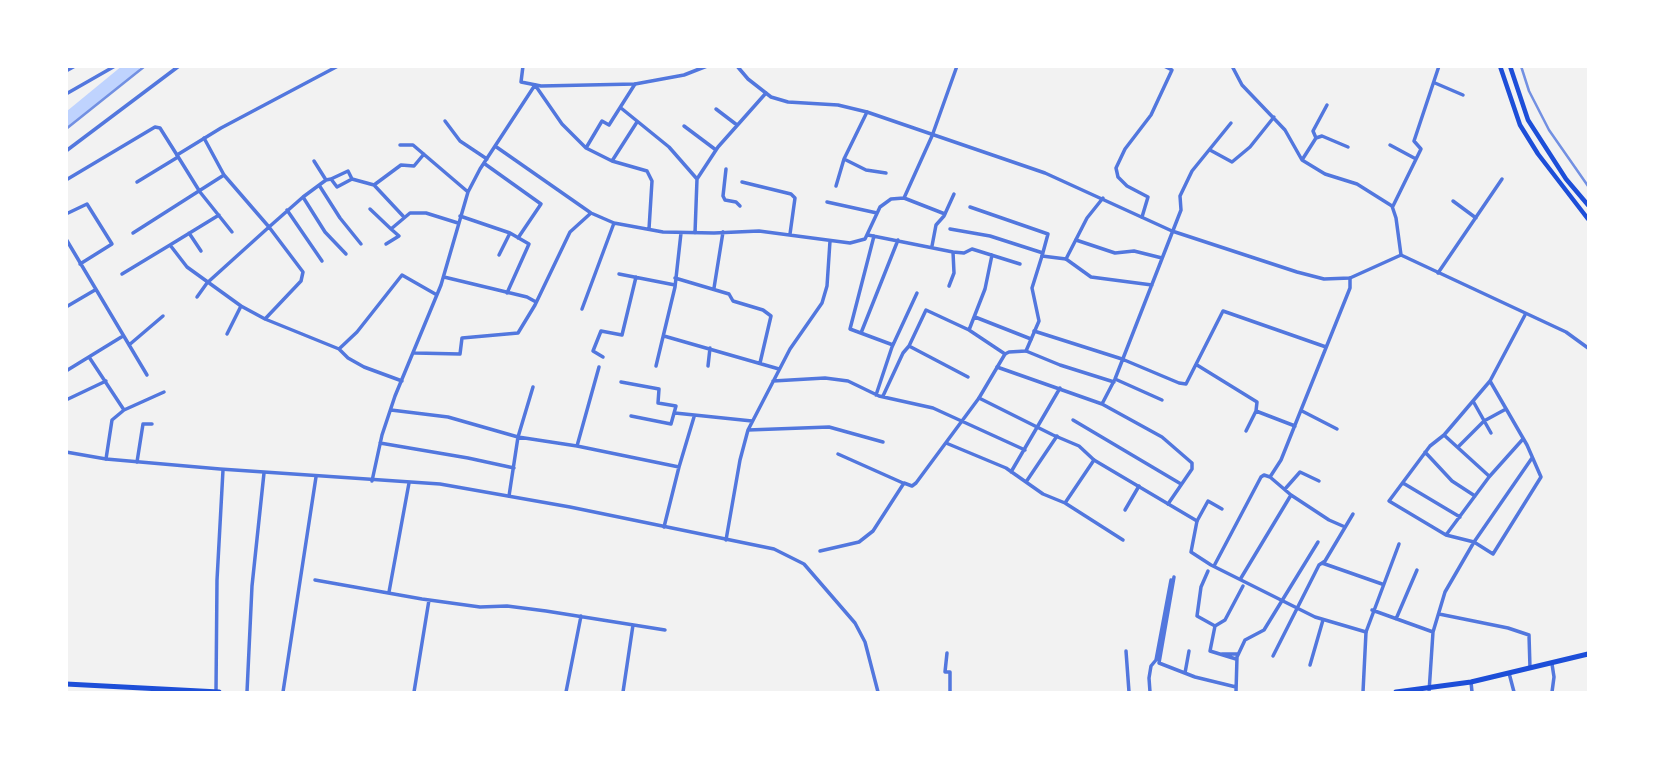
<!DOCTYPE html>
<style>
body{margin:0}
#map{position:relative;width:1655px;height:759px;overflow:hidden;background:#f2f2f2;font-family:Arial,sans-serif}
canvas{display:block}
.frame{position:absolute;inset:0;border:68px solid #fff;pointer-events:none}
</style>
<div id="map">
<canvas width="1655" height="759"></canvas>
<div class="frame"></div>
</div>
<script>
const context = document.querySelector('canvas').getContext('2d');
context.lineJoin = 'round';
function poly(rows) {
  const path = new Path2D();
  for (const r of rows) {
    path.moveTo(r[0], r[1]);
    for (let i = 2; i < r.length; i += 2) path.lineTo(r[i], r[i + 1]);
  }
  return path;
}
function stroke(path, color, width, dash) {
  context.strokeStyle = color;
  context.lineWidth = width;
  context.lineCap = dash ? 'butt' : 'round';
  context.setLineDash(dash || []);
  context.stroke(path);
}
stroke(poly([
 [66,121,133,66]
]), '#bfd3fe', 14);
stroke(poly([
 [1232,66,1242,85,1285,130,1302,160,1325,174,1357,184,1392,206,1396,218,1401,255],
 [66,71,75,66],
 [1435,83,1463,95],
 [66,94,115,66],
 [621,108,669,147,697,179],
 [716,109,737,125],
 [445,121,460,141,487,159],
 [684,126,716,150],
 [204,138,224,175,269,227,303,272,301,281,265,319],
 [1316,138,1322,136,1348,147],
 [400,145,413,145,468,192],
 [1390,145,1416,159],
 [495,146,591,213,614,223,663,232,714,233,759,231,850,243,865,239,880,207,891,199,904,198,945,214],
 [586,148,602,121,609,125,635,84],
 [1210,150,1232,162,1250,147,1274,117],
 [66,151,179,66],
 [177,155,200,192,232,232],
 [844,159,866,170,886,173],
 [1302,160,1316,138,1313,131,1327,105],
 [612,161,637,122],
 [485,164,541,204,518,238],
 [726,169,723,196,725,200,736,202,740,206],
 [331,179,348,171,352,179],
 [326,180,331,179,337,187,352,179,374,185,403,216],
 [137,182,178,157],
 [742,182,791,194,795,198,790,234],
 [319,185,340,218,361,244],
 [374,185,401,165,414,166,424,154],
 [836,186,844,159,867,112],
 [303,197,325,232,346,254],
 [904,198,932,136,957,66],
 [1453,201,1476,218],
 [827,202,877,213],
 [1393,206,1421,149,1414,141,1439,66],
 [970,207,1048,234,1042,256],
 [370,209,391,229],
 [287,210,322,261],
 [66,214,87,204,112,244,80,264],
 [460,216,510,233,529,244,507,293],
 [1142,217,1148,197,1127,186,1118,177,1116,168,1125,149,1151,115,1172,70,1164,66],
 [950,229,990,236,1043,253],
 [133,233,224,175],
 [189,233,201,251],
 [695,233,697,179,718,147,766,93],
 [868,235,953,252],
 [874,236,850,329,893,345],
 [66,239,147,375],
 [1076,240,1115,253,1134,251,1162,258],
 [386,244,399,236,391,229,410,213,426,213,458,223],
 [170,245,219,215],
 [932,246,936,225,944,216,954,194],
 [499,255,510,233],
 [1066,259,1091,277,1152,285],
 [1438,273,1502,179],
 [122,274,170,245,187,267,241,306,265,319,339,349,348,358,364,367,402,381],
 [619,274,675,285],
 [444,277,527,297,536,302],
 [675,278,729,294,733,301,763,310,771,316,760,363],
 [949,286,954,273,953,252,964,253,972,249,1020,264],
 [714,288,723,232],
 [197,297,207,283,269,227,303,197,326,180,314,161],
 [66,307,95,290],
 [582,309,614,223],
 [975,317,1031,339],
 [969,330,985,289,992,255],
 [1034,331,1122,359,1179,383,1186,384,1223,311,1326,347],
 [861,333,898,240],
 [227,334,241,306],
 [664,336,779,369],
 [129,345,163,316],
 [339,349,357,332,402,275,437,295],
 [1026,351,1060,365,1114,382],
 [415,353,460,354,462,338,518,333,535,305,570,232,591,213],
 [89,357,124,410],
 [603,357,593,351,601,331,622,335,636,277],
 [1197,365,1257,402,1256,411,1246,431],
 [656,366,675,287,681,233],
 [708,366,710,348],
 [599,367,577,446,679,467],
 [997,367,1102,404,1162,437,1192,463,1192,469,1168,504],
 [66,371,123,336],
 [968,377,909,346,926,310,969,330,1005,354],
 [1115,379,1162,400],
 [773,381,825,378,848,381,879,396,933,408,1025,450],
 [1490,381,1527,445,1541,477,1493,554,1474,542,1446,535,1389,501,1430,446,1444,435,1490,381,1525,315],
 [621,382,659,389,658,403,676,406,671,424,631,416],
 [876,395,892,347,917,293],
 [883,396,903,353,909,346],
 [66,400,106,381],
 [1473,401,1491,433],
 [1102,404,1115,379,1181,210,1180,196,1192,171,1231,123],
 [391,410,448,417,518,437,577,446],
 [1256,411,1295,426],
 [1302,411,1337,429],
 [675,413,752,421],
 [1073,420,1181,484],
 [748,430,829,427,883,442],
 [1444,435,1489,476],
 [380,443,468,458,514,468],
 [946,443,1006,468,1043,494,1065,503,1123,540],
 [1458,447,1484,421,1506,409],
 [1425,452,1452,481,1475,496],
 [838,454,903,483],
 [106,459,112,420,124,410,164,392],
 [137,462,143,424,152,424],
 [1011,472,1060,388],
 [1270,477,1281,460,1301,410,1350,288,1350,278],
 [372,481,382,435,395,396,441,285,468,192,480,169,535,85,562,124,586,148,612,161,647,171,652,181,649,229],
 [1026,482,1057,436],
 [1403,483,1460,517],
 [1285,489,1300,472,1319,481],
 [509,496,518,437,533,387],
 [1065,503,1094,460],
 [1125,510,1139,486],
 [1197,521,1208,501,1222,509],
 [664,527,679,467,694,417],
 [1446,535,1489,477,1523,439],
 [726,540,740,460,748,430,790,349,822,303,827,286,830,241],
 [820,551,859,542,873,531,904,483,912,486,916,483,979,398],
 [1322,563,1382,584],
 [1214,566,1261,477,1264,475,1270,477,1291,495,1329,520,1345,527],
 [1208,571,1201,587,1197,616,1215,626,1210,651,1236,659],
 [1174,577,1159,663,1195,677,1236,687],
 [1241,578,1291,495],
 [315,580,422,599,480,607,507,606,546,611,665,630],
 [389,592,409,483],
 [1372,610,1433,632],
 [1439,614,1508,628,1529,635,1530,668],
 [1396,619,1417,570],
 [1215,626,1225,620,1243,586],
 [1366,632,1399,544],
 [1126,651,1129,692],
 [947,653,945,672,950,672,950,692],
 [1222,654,1237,654],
 [1273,656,1319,565,1325,561,1353,514],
 [1310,665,1323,620],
 [1185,673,1189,651],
 [1509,673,1514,692],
 [1471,682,1472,692],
 [216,691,217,580,223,470],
 [247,692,252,586,264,473],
 [283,692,316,477],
 [414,692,429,600],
 [566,692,581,616],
 [623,692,633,625],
 [1150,692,1149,678,1151,666,1156,660,1171,580],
 [1236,692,1237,657,1245,640,1264,630,1318,542],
 [1429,692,1433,632,1445,592,1474,542,1532,458]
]), '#5277de', 3.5);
stroke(poly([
 [523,66,521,82,541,86,635,84,684,75,707,66],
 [737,66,748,79,771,97,788,102,838,105,867,112,1045,173,1172,231,1297,272,1324,279,1350,278,1401,255,1566,332,1588,348],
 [66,180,155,127,160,128,177,155,221,128,338,66],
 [1103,198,1087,218,1066,259,1042,256,1032,288,1039,321,1026,351,1009,352,1005,354,979,398,1053,435,1079,446,1094,460,1197,521,1191,552,1211,565,1315,617,1366,632,1363,692],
 [66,452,106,459,220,469,440,484,570,507,774,549,804,564,855,623,865,642,878,692],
 [1552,692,1554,677,1552,664]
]), '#5277de', 3.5);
stroke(poly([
 [1500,66,1520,125,1538,154,1588,219],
 [1510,66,1528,120,1566,179,1588,205]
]), '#1d4ed8', 4.5);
stroke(poly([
 [66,684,219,692],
 [1396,692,1471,682,1588,654]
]), '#1d4ed8', 5);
stroke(poly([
 [1521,66,1529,91,1549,130,1588,186],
 [66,129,145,66]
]), '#7290e2', 2.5);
</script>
